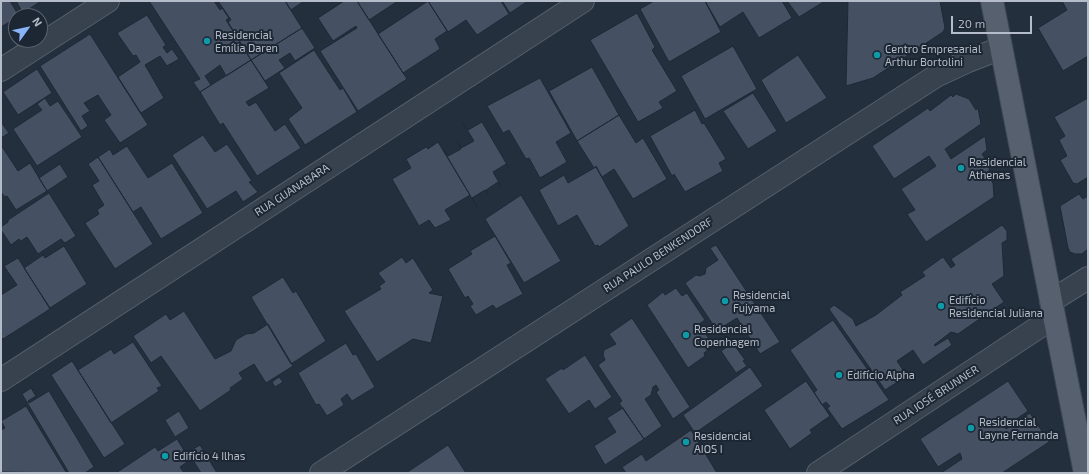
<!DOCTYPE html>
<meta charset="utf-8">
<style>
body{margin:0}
#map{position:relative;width:1089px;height:474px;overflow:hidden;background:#242f3e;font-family:"Exo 2",sans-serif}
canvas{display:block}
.frame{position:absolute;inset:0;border:2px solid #b4bcc9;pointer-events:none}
.north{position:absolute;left:8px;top:8px;width:40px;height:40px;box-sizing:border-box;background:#1d2633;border:1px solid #59626f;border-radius:50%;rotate:57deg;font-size:11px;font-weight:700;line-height:16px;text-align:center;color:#b4bcc9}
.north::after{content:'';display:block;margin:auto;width:14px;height:18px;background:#8ab4f8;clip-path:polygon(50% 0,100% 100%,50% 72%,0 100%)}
.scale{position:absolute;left:951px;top:16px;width:81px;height:18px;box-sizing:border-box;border:2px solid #b4bcc9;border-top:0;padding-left:5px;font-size:12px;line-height:14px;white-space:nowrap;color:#b4bcc9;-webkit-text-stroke:3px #1d2633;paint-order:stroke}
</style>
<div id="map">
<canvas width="1089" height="474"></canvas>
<div class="frame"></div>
<div class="north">N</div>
<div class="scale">20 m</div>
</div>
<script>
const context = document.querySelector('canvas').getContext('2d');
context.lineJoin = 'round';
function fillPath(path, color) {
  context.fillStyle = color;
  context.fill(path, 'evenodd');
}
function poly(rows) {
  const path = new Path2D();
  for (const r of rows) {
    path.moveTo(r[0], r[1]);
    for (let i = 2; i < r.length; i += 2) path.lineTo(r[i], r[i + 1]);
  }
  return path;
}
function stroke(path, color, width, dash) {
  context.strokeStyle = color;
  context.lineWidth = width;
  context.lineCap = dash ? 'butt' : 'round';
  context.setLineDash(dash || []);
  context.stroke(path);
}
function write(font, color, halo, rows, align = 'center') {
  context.font = font + ' "Exo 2",sans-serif';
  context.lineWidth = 4;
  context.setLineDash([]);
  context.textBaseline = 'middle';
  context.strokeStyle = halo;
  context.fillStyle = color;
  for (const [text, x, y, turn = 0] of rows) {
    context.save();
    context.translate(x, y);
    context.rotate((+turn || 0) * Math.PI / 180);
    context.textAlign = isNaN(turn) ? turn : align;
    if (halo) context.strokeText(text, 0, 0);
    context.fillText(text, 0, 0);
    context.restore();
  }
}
const building = poly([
 [1,1,10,1,19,16,16,16,16,18,1,27,1,1],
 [16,1,41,1,23,13,16,1],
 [149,1,214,1,220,10,223,8,224,11,229,18,226,20,251,60,226,76,220,65,205,76,211,85,200,92,193,82,200,79,149,1],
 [218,1,285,1,302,28,251,60,228,22,231,20,218,1],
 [285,1,304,1,291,10,285,1],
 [344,1,357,1,407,79,358,111,320,51,357,28,356,26,333,41,318,18,344,1],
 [357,1,398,1,369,20,357,1],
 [428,1,501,1,509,14,477,35,466,20,448,32,428,1],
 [428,1,447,31,435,39,440,49,403,73,378,34,428,1],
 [502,1,528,1,510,13,502,1],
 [654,1,705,1,721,32,669,62,640,9,654,1],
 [705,1,782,1,792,18,759,38,743,12,720,27,705,1],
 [787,1,825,1,799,17,787,1],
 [848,1,940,1,945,28,943,32,873,78,846,86,848,1],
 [1062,1,1088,1,1088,56,1063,71,1038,28,1067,10,1062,1],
 [637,13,655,47,652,50,677,91,659,102,663,108,638,122,590,40,637,13],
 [147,15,166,45,163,47,167,53,172,49,179,59,167,66,160,56,145,65,164,98,141,113,118,77,140,62,136,55,133,56,117,33,147,15],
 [302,28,315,48,295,61,290,53,279,60,285,68,265,81,251,60,302,28],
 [90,34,148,125,120,143,104,120,111,115,98,95,84,103,90,111,82,116,88,126,81,131,40,66,90,34],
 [733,46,757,89,705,119,681,76,733,46],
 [314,50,340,90,343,88,357,112,305,145,288,119,302,108,279,73,314,50],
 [798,55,827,98,786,123,761,80,798,55],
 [251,60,269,88,246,102,249,106,256,102,275,131,285,124,301,148,257,176,223,123,220,125,200,92,251,60],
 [592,67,619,115,577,141,549,91,592,67],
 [37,69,52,93,18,115,3,92,37,69],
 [540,78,571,133,556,142,567,162,540,178,529,158,526,159,509,130,503,133,487,106,540,78],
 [753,93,777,131,748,149,723,111,753,93],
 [956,94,969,99,976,110,978,108,981,124,945,149,951,159,985,136,987,150,982,154,989,164,988,166,990,170,986,173,993,183,994,197,926,242,907,214,915,210,901,189,936,166,929,156,894,179,872,146,928,108,930,111,951,95,953,97,956,94],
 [45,98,50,106,58,101,82,137,37,166,13,129,42,110,37,104,45,98],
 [1088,98,1088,177,1077,184,1073,183,1060,160,1067,156,1059,140,1065,136,1054,117,1088,98],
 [695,110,702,124,704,123,726,159,719,163,723,171,685,192,674,174,672,176,650,136,695,110],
 [619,115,636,143,643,138,667,179,633,199,614,169,602,177,596,166,594,168,577,141,619,115],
 [1,122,9,133,1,138,1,122],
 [482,122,509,168,506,164,493,172,501,186,498,182,486,190,488,194,485,190,472,198,477,207,442,148,448,156,461,149,457,141,461,148,474,141,463,123,468,130,482,122],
 [203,135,215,152,227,144,252,181,249,182,258,192,243,202,236,191,207,209,172,155,203,135],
 [438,142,470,195,445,210,451,220,435,228,429,220,419,226,392,179,411,168,406,159,426,147,428,149,438,142],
 [1,145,18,171,30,163,47,191,16,210,7,196,5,197,1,192,1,145],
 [127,146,148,178,172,163,203,213,161,239,141,207,133,212,98,157,110,149,113,155,127,146],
 [98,157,153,244,115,269,85,223,99,214,97,210,104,205,92,185,99,181,88,164,98,157],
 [60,164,68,177,47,191,39,178,60,164],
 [596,167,629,226,599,247,598,245,595,246,577,215,558,226,539,190,564,175,568,183,596,167],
 [49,193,76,236,65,243,61,239,38,254,27,237,21,241,19,239,11,245,1,230,1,227,8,222,8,220,49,193],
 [1079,194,1083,199,1088,196,1088,249,1082,254,1075,254,1070,252,1068,248,1060,206,1079,194],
 [521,195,561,261,524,283,485,219,521,195],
 [1002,225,1007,231,1007,240,1002,243,1004,276,992,284,1004,302,958,334,951,332,934,345,935,346,948,338,952,345,923,365,913,350,897,361,907,376,885,390,829,309,834,305,853,319,856,326,876,315,902,295,900,292,925,276,922,272,943,257,951,268,955,265,951,259,1002,225],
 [495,236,511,263,507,265,523,294,496,309,493,305,476,315,470,306,473,304,468,296,465,298,448,269,472,254,470,251,495,236],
 [716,245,780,342,760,354,737,318,724,326,715,326,712,323,685,283,696,275,700,276,705,274,706,268,718,260,710,248,716,245],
 [64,246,87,284,50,308,24,268,43,255,45,258,64,246],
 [402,257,406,263,413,258,433,290,429,293,443,296,431,343,413,339,377,362,344,311,381,289,379,286,385,282,378,273,402,257],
 [18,258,50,309,3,339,1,337,1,295,17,285,4,266,18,258],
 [283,277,293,293,296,291,326,341,291,364,251,297,283,277],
 [676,288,682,296,687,293,705,320,699,324,714,346,704,353,705,356,688,368,647,305,663,292,665,295,676,288],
 [184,311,215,359,231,351,236,340,246,334,254,333,268,324,293,366,266,383,254,364,239,373,243,379,230,388,231,390,200,411,161,356,151,363,133,336,166,314,170,320,184,311],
 [632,318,690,407,673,419,656,392,659,390,656,385,653,387,651,395,645,399,662,426,644,439,619,403,622,401,598,365,605,360,603,355,604,350,616,344,609,334,632,318],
 [833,320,889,400,842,429,827,408,830,406,826,402,822,405,814,392,817,390,790,350,833,320],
 [133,342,162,386,157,388,159,391,111,423,78,370,111,349,114,354,133,342],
 [346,343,353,355,356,354,375,387,352,401,347,394,341,399,344,405,327,416,319,404,316,405,298,373,346,343],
 [733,343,745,360,743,361,747,366,736,373,721,351,733,343],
 [585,355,612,397,595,409,589,400,569,414,545,379,562,368,563,370,585,355],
 [72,361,125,444,104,458,51,375,72,361],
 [750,367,763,386,695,433,683,415,750,367],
 [279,377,283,382,275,387,272,382,279,377],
 [806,381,830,416,810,430,812,433,790,449,764,410,806,381],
 [1008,381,1028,411,1005,427,1006,429,1030,413,1049,442,1002,473,941,473,962,459,960,453,938,467,920,439,1008,381],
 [31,388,36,396,28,401,29,403,49,391,94,467,85,473,69,473,22,394,31,388],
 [26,406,66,472,65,473,1,472,1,430,5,428,1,421,26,406],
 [623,408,644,439,605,465,594,446,616,432,607,418,623,408],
 [179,411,189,428,175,437,165,420,179,411],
 [691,430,717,473,626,473,622,467,642,454,646,461,691,430],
 [177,439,190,460,180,467,184,473,116,473,155,447,158,451,177,439],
 [200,445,217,473,201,473,188,452,200,445],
 [448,445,466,473,406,473,448,445]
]);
fillPath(building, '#455162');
stroke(building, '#1f2835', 1);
const minor = poly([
 [1,70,108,1],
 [1051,301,1088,278],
 [1,380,583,1],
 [321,473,936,76,968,61,1001,48],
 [818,473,1054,317]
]);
const major = poly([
 [992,1,1085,473]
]);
stroke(minor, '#565f6c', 24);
stroke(major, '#414a57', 24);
stroke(minor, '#38414e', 22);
stroke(major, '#56606e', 22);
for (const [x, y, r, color] of [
 [207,41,4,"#0f9aa8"],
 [877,55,4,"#0f9aa8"],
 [961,168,4,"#0f9aa8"],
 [725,301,4,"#0f9aa8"],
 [941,306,4,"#0f9aa8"],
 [686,335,4,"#0f9aa8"],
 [839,375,4,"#0f9aa8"],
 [971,428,4,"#0f9aa8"],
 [686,442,4,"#0f9aa8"],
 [165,456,4,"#0f9aa8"]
]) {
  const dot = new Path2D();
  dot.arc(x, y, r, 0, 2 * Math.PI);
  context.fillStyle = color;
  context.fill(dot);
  stroke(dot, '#1d2633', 1.5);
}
write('11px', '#b4bcc9', '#1d2633', [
 ["Residencial",215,35],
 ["Emília Daren",215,48],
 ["Centro Empresarial",885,49],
 ["Arthur Bortolini",885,62],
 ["Residencial",969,162],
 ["Athenas",969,175],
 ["Residencial",733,295],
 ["Fujyama",733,308],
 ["Edifício",949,300],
 ["Residencial Juliana",949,313],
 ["Residencial",694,329],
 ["Copenhagem",694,342],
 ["Edifício Alpha",847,375],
 ["Residencial",979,422],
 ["Layne Fernanda",979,435],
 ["Residencial",694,436],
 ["AIOS I",694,449],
 ["Edifício 4 Ilhas",173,456]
], 'left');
write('11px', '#b4bcc9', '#1d2633', [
 ["RUA GUANABARA",292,190,-33],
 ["RUA PAULO BENKENDORF",658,255,-33],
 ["RUA JOSÉ BRUNNER",936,395,-33]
]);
</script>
